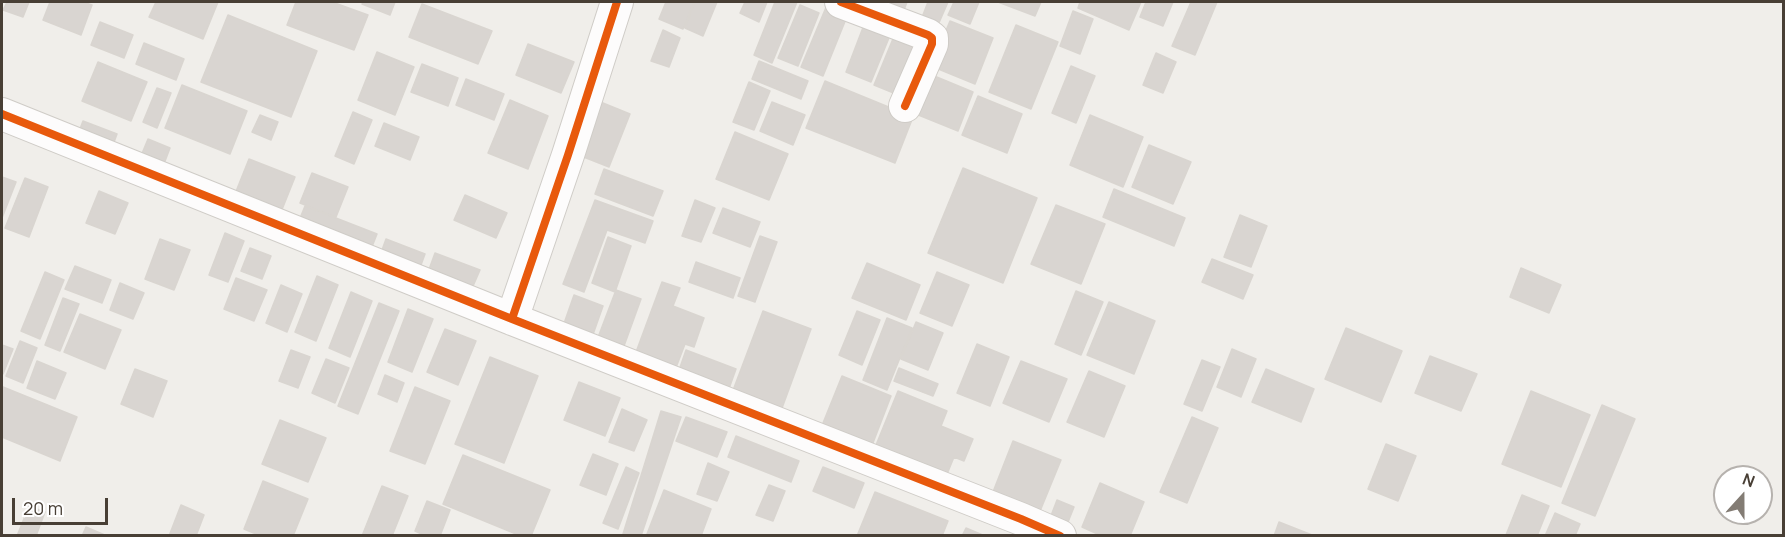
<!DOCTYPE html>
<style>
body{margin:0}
#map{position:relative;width:1785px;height:537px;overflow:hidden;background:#f0eeea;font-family:Manrope,sans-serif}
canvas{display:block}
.frame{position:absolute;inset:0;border:3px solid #483f35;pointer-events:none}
.north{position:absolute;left:1713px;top:465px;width:60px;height:60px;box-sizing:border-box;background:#fff;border:2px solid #b6b2ae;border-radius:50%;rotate:21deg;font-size:16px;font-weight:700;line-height:24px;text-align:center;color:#483f35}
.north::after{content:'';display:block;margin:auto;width:21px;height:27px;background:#837c74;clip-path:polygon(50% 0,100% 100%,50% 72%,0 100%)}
.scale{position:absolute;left:12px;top:498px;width:96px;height:27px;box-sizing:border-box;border:3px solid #483f35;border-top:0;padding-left:8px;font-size:18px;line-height:21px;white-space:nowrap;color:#483f35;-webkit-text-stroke:4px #fff;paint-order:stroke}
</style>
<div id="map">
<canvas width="1785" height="537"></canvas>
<div class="frame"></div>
<div class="north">N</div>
<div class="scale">20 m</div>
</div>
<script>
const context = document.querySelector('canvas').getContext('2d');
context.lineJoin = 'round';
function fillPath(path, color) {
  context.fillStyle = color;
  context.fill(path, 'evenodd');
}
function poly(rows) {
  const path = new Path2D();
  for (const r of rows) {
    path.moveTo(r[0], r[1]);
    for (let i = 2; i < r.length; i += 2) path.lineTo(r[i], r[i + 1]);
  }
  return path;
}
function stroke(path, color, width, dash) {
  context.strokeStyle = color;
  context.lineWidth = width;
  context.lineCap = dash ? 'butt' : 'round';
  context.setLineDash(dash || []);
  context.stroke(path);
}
const building = poly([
 [7,2,29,2,23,17,3,10,7,2],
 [50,2,83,2,92,5,81,35,43,20,50,2],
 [156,2,218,2,203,39,149,17,156,2],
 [296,2,332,2,368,15,354,50,287,25,296,2],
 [363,2,395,2,390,15,362,4,363,2],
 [666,2,694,2,683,29,659,19,666,2],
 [695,2,717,2,703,36,685,28,695,2],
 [745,2,767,2,759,22,740,13,745,2],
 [775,2,797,2,772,63,754,55,775,2],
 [868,2,907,2,901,18,868,2],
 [928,2,948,2,935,32,919,25,928,2],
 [954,2,979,2,970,24,948,15,954,2],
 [998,2,1041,2,1035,16,998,2],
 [1080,2,1141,2,1129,30,1078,8,1080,2],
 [1146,2,1173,2,1163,26,1140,17,1146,2],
 [1191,2,1217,2,1195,55,1172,46,1191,2],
 [422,4,492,31,478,64,409,37,422,4],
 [800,5,819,13,798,66,778,58,800,5],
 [827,5,848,14,823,76,801,67,827,5],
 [1073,11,1093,19,1080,54,1060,46,1073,11],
 [228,15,317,51,291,117,201,82,228,15],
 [867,17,893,28,871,82,846,72,867,17],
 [950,21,993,38,975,84,931,66,950,21],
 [100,22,133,35,124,58,91,45,100,22],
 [1016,25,1058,42,1031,109,989,92,1016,25],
 [897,29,925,40,901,96,874,85,897,29],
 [663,30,680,38,669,67,651,61,663,30],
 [144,43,184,59,176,80,136,64,144,43],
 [528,44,574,62,561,93,516,75,528,44],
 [377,52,414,67,395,115,358,100,377,52],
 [1156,53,1176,62,1163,93,1143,85,1156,53],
 [759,61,808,81,801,99,752,79,759,61],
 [98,62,147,82,131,121,82,101,98,62],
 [422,64,458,78,448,106,411,92,422,64],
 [1071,66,1095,76,1076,123,1052,113,1071,66],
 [927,73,973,92,958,131,911,112,927,73],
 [466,79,504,94,494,120,456,105,466,79],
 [825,81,913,117,895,163,806,128,825,81],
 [749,82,770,91,754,130,733,122,749,82],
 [182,85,247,111,230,154,165,128,182,85],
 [157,88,171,93,157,128,143,122,157,88],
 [978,96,1022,114,1007,153,962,135,978,96],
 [510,100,548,116,528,169,488,153,510,100],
 [598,101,630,114,609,167,576,154,598,101],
 [772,102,805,115,793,145,760,131,772,102],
 [353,112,372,120,354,164,335,156,353,112],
 [260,115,278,122,271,140,252,132,260,115],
 [1090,115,1143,137,1123,187,1070,165,1090,115],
 [83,121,117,134,109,156,75,142,83,121],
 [384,123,419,137,410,160,375,146,384,123],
 [735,132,788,154,769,200,716,179,735,132],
 [148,139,170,148,159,177,136,168,148,139],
 [1149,145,1191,162,1173,204,1132,187,1149,145],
 [249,159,295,177,279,217,233,199,249,159],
 [963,168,1037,198,1003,283,928,253,963,168],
 [604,169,663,191,653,216,595,194,604,169],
 [312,173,348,187,336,217,300,203,312,173],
 [2,177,16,182,2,218,2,177],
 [25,178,48,187,29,237,5,228,25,178],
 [1114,189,1185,218,1174,246,1103,217,1114,189],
 [99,191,128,203,115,234,86,223,99,191],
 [465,195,507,213,496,238,454,220,465,195],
 [595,200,653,221,645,243,607,230,584,292,563,284,595,200],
 [695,200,715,208,701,242,682,236,695,200],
 [1056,205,1105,224,1081,284,1031,264,1056,205],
 [305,206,377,234,368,257,296,228,305,206],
 [723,208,760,222,750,247,713,233,723,208],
 [1240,215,1267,226,1251,267,1224,257,1240,215],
 [225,233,244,241,228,282,209,275,225,233],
 [760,236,777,242,755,302,738,296,760,236],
 [608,237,631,246,615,292,592,283,608,237],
 [160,239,190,250,174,290,145,279,160,239],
 [386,239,425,254,417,276,378,261,386,239],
 [250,248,271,256,262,279,241,271,250,248],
 [435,253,480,270,470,293,427,275,435,253],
 [1212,259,1253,275,1243,299,1202,282,1212,259],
 [696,262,740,278,733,298,689,282,696,262],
 [867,263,920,285,906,320,852,298,867,263],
 [75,266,111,280,102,303,65,289,75,266],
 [1521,268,1561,285,1549,313,1510,297,1521,268],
 [45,272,64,280,40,339,21,331,45,272],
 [937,272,969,285,952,326,920,313,937,272],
 [317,276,338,285,316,341,295,332,317,276],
 [236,278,267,290,254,321,224,309,236,278],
 [662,282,680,288,673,306,704,318,694,347,685,344,672,378,632,363,662,282],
 [120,283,144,293,133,319,110,310,120,283],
 [281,285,302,294,287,332,266,323,281,285],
 [616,290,641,299,620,357,594,348,616,290],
 [1076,291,1103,302,1081,355,1055,344,1076,291],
 [351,292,372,301,350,357,329,348,351,292],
 [574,295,603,306,590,343,561,332,574,295],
 [63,298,79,304,60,351,45,345,63,298],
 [1109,302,1155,321,1134,374,1087,355,1109,302],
 [379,303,399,311,358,414,338,406,379,303],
 [408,309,433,319,412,372,388,362,408,309],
 [763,311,811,329,778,419,729,401,763,311],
 [857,311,880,320,862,365,839,355,857,311],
 [80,314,121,330,105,369,64,352,80,314],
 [887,318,912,328,887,390,863,380,887,318],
 [916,322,943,333,928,370,901,359,916,322],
 [1346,328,1402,351,1381,402,1325,379,1346,328],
 [445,329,476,341,458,385,427,372,445,329],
 [20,341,37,348,23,383,6,376,20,341],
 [977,344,1009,357,990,406,957,393,977,344],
 [2,345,13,349,3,374,2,374,2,345],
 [1232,349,1256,359,1241,397,1217,387,1232,349],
 [291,350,310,357,298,388,279,381,291,350],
 [686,350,736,369,726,397,676,379,686,350],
 [1430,356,1477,374,1461,411,1415,393,1430,356],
 [490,357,538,376,504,463,455,444,490,357],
 [326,359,349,368,335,403,312,393,326,359],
 [1202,360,1220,367,1202,411,1184,404,1202,360],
 [37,361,66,373,55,399,27,388,37,361],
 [1021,361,1067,379,1049,422,1003,403,1021,361],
 [899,368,938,384,933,396,894,381,899,368],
 [135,369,167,381,153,417,121,404,135,369],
 [1266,369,1314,389,1301,422,1252,402,1266,369],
 [1089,371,1125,386,1104,437,1067,422,1089,371],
 [385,375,404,383,397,402,378,394,385,375],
 [842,376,891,396,871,448,821,428,842,376],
 [579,382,620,398,605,436,564,420,579,382],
 [3,387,77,417,60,461,2,437,2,391,3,387],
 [415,387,450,401,425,464,390,451,415,387],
 [898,391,947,411,941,426,973,439,964,461,954,457,945,479,874,450,898,391],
 [1531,391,1590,415,1561,487,1502,464,1531,391],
 [1602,405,1635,419,1595,516,1562,503,1602,405],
 [622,409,647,420,634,451,609,442,622,409],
 [661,411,681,417,641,536,629,536,623,534,661,411],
 [686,417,727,432,717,457,676,441,686,417],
 [1192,417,1218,428,1187,503,1160,492,1192,417],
 [280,420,326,438,308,482,262,464,280,420],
 [736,436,799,461,791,482,728,457,736,436],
 [1013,441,1061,460,1038,516,991,497,1013,441],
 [1386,444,1416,456,1398,501,1368,489,1386,444],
 [593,454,618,464,606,495,580,485,593,454],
 [463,455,550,490,531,536,521,536,443,504,463,455],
 [708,463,729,472,717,501,697,494,708,463],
 [626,467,639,473,618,529,603,523,626,467],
 [823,467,864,483,854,508,813,491,823,467],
 [263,481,308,499,293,536,261,536,244,529,263,481],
 [1100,483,1144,502,1130,536,1102,536,1082,527,1100,483],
 [769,485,785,491,773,521,756,515,769,485],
 [382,486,408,496,392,536,362,536,382,486],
 [664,490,711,509,701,536,650,536,647,534,664,490],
 [875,492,948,521,942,536,857,536,875,492],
 [1522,495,1549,506,1537,536,1506,535,1522,495],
 [1057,500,1074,507,1066,527,1049,521,1057,500],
 [427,501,450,510,440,536,426,536,415,531,427,501],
 [181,505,204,515,196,536,169,536,181,505],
 [29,506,45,512,36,536,17,536,29,506],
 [1555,513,1580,524,1575,536,1545,536,1555,513],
 [1279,522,1312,535,1312,536,1274,536,1279,522],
 [86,527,107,536,82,536,86,527],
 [966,528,985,536,962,536,966,528]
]);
fillPath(building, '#d9d5d1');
stroke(building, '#d9d5d0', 1.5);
const street = poly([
 [841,2,928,35,932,38,932,44,905,106],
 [2,114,512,319,1021,519,1060,536],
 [512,319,568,155,617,2]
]);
stroke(street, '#cfccc7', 34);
stroke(street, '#fdfcfc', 32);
stroke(poly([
 [841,2,928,35,932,38,932,44,905,106],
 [2,114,512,319,1021,519,1060,536],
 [512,319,568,155,617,2]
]), '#e8590c', 8);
</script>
